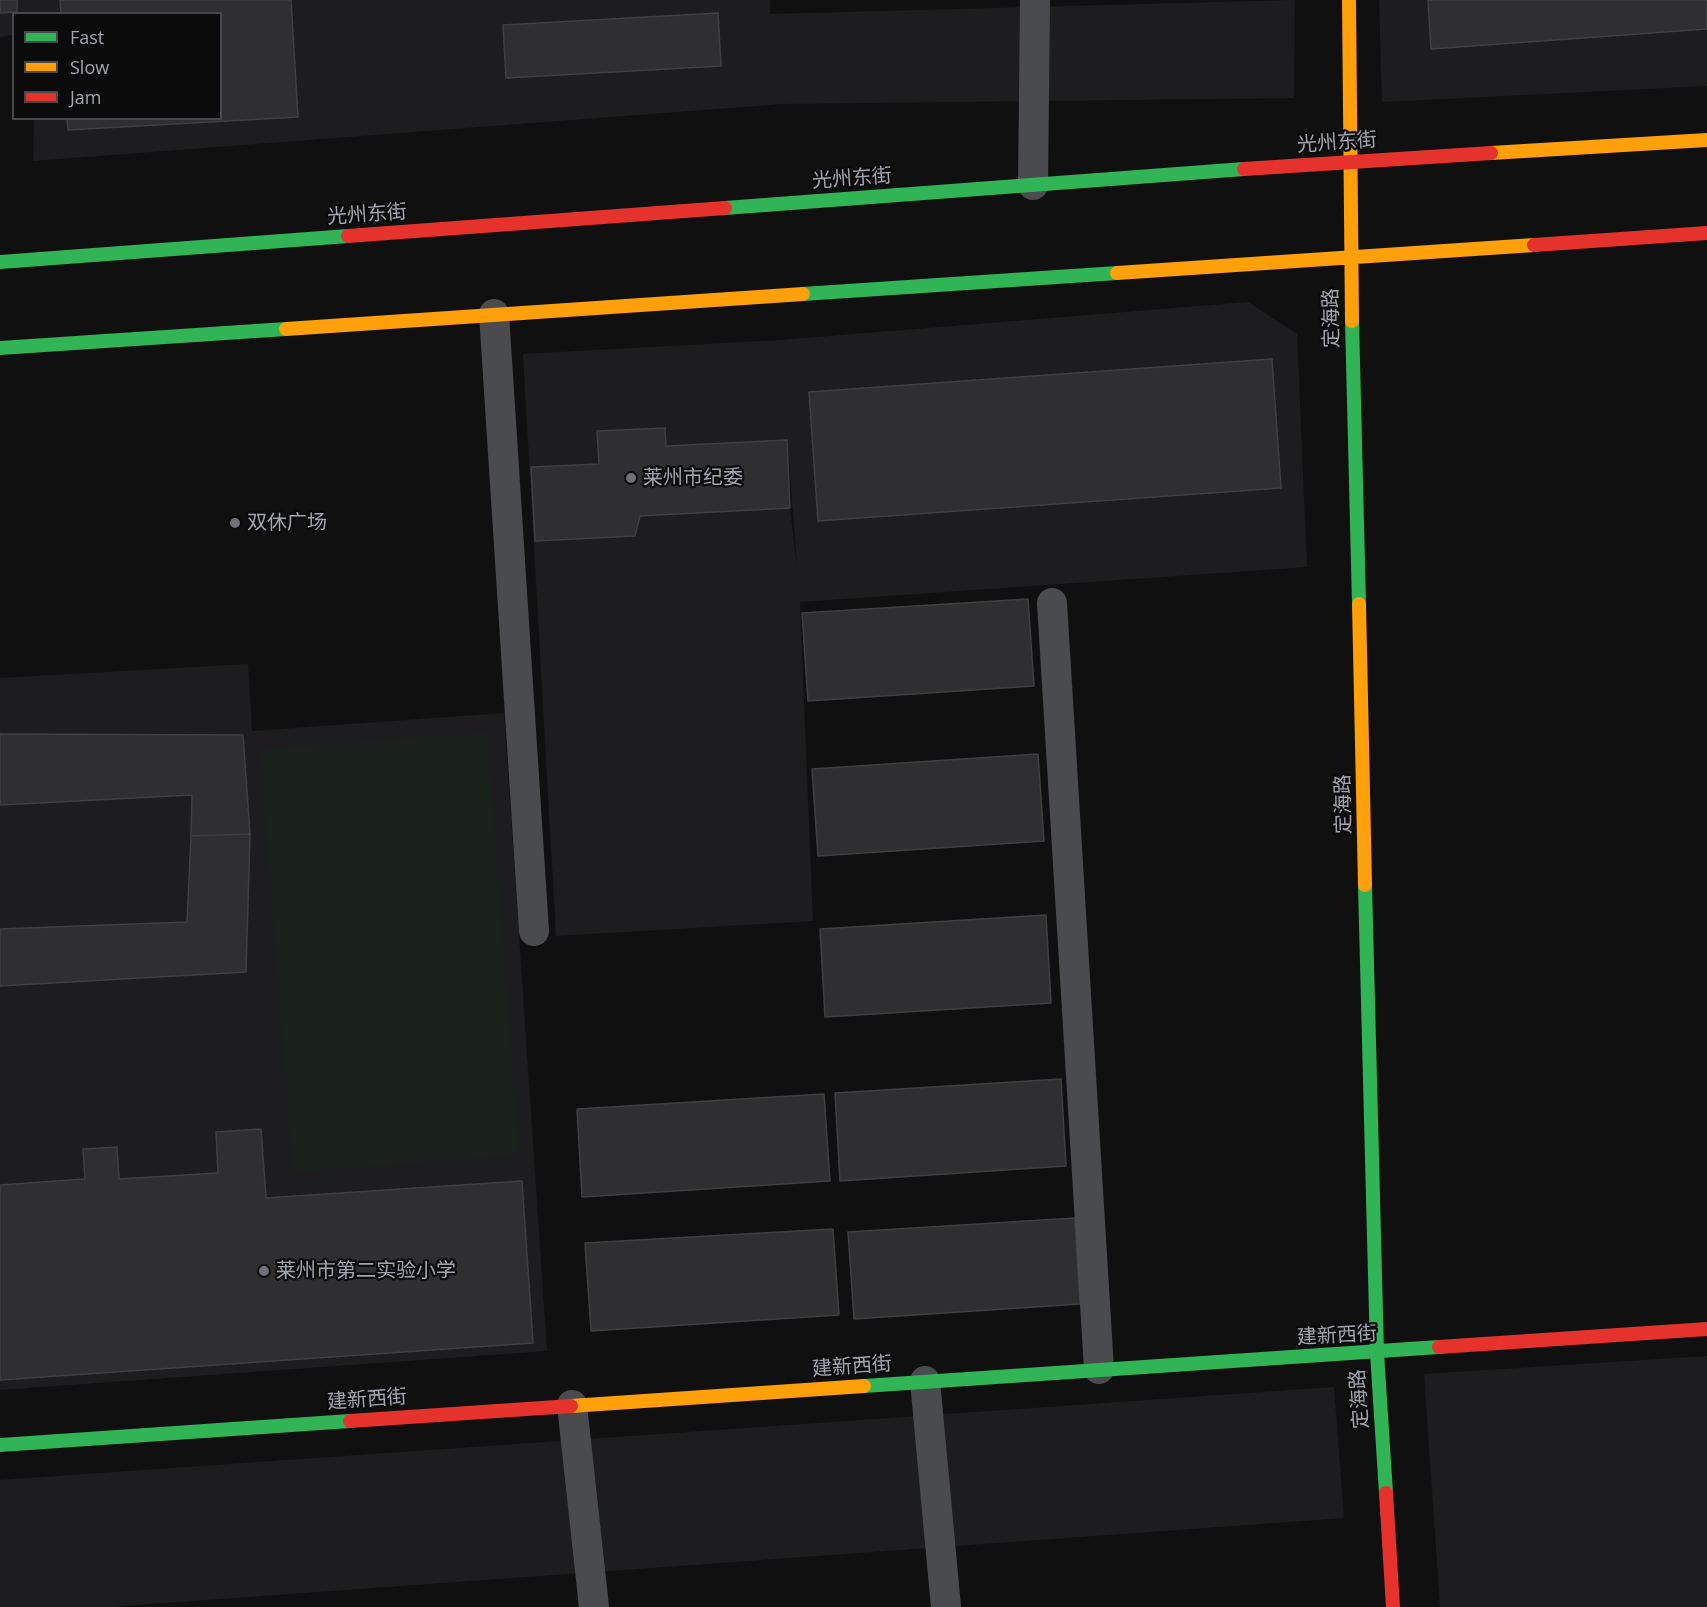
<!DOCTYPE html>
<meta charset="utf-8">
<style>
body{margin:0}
#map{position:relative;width:1707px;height:1607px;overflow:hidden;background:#101010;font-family:"Open Sans",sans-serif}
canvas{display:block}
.legend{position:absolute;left:12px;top:12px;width:210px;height:108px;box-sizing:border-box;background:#0b0b0c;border:2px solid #47484e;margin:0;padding:8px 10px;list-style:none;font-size:18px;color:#a2a4b0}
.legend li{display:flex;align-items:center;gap:12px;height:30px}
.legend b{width:30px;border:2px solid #47484e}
</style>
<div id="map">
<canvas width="1707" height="1607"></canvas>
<ul class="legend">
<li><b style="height:8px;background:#30b455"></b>Fast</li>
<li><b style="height:8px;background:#ff9f0a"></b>Slow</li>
<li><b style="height:8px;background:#e5322d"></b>Jam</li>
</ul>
</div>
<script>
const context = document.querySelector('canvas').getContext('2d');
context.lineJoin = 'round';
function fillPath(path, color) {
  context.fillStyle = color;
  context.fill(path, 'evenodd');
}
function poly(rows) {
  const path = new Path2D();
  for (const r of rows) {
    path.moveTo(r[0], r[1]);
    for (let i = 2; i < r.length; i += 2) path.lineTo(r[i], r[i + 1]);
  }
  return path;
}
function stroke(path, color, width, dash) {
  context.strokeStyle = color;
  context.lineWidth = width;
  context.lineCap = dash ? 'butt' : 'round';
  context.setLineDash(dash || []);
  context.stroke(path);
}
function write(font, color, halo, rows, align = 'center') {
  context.font = font + ' "Open Sans","Noto Sans SC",sans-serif';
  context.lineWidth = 4.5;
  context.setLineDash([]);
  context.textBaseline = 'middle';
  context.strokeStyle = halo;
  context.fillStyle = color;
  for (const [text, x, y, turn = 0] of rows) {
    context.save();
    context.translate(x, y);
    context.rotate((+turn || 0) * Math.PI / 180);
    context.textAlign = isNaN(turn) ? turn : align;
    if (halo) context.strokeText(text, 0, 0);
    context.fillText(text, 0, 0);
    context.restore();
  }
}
fillPath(poly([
 [0,0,770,0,770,14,1295,0,1294,98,782,104,33,161,34,119,220,118,220,14,14,14,13,35,0,37],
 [1379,0,1707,0,1707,86,1382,102],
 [1248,302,1297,334,1307,567,800,602,813,921,556,936,523,354,780,340],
 [788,449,797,566,797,567,790,508],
 [248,664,252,731,504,713,547,1351,0,1390,0,678],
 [1707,1356,1707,1607,1440,1607,1424,1374],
 [1334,1387,1344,1518,110,1607,0,1607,0,1480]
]), '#1d1d1f');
fillPath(poly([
 [487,732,519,1155,293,1173,260,749]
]), '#1a201c');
const building = poly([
 [0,0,17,0,17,12,0,13,0,0],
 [60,0,291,0,298,117,68,130,67,118,220,118,220,14,61,14,60,0],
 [1428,0,1707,0,1707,29,1431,49,1428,0],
 [718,13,721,66,506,78,503,25,718,13],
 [1272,359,1281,488,818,521,809,392,1272,359],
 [665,428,666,446,787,440,790,508,640,516,635,536,535,541,531,467,599,464,597,431,665,428],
 [1028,599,1034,686,808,701,802,613,1028,599],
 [0,734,243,735,250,834,191,836,192,795,0,805,0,734],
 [1038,754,1044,841,818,856,812,769,1038,754],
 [250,834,246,972,0,986,0,929,187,922,191,836,250,834],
 [1046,915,1051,1003,825,1017,820,929,1046,915],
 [1061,1079,1066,1166,840,1181,835,1093,1061,1079],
 [824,1094,830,1181,582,1197,577,1109,824,1094],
 [261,1129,266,1198,522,1181,533,1343,0,1380,0,1185,85,1179,83,1149,117,1147,119,1179,218,1173,216,1132,261,1129],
 [1075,1218,1080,1304,854,1319,848,1232,1075,1218],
 [833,1229,839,1315,591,1331,585,1243,833,1229]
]);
fillPath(building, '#2f2f31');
stroke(building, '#404043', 1.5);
stroke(poly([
 [1033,185,1035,0],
 [494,314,534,931],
 [1052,603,1099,1369],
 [925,1381,946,1607],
 [572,1405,594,1607]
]), '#4a4b4f', 30);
stroke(poly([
 [725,208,1244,169],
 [0,262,348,236],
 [803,294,1117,273],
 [1352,321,1359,604],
 [0,348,286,329],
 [1365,885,1377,1353,1386,1493],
 [864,1386,1439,1347],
 [0,1445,350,1421]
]), '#30b455', 14);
stroke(poly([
 [1349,0,1352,321],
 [1491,153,1707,140],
 [1117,273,1534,245],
 [286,329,803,294],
 [1359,604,1365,885],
 [571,1406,864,1386]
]), '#ff9f0a', 14);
stroke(poly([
 [1244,169,1491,153],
 [348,236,725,208],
 [1534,245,1707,233],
 [1439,1347,1707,1329],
 [350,1421,571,1406],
 [1386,1493,1393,1607]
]), '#e5322d', 14);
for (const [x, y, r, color] of [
 [631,478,6,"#6f7078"],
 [235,523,6,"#6f7078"],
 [264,1271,6,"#6f7078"]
]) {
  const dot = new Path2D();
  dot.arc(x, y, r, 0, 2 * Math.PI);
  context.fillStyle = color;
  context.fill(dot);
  stroke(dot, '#0b0b0c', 2);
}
write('20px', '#a2a4b0', '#0b0b0c', [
 ["光州东街",1337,143,-4],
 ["光州东街",852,179,-4],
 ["光州东街",367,215,-4],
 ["定海路",1332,318,-91],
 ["定海路",1344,804,-91],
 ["建新西街",1337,1336,-3],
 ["建新西街",852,1367,-4],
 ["定海路",1360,1399,-94],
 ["建新西街",367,1400,-4]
]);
write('20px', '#a2a4b0', '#0b0b0c', [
 ["莱州市纪委",643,478],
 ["双休广场",247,523],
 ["莱州市第二实验小学",276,1271]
], 'left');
</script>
